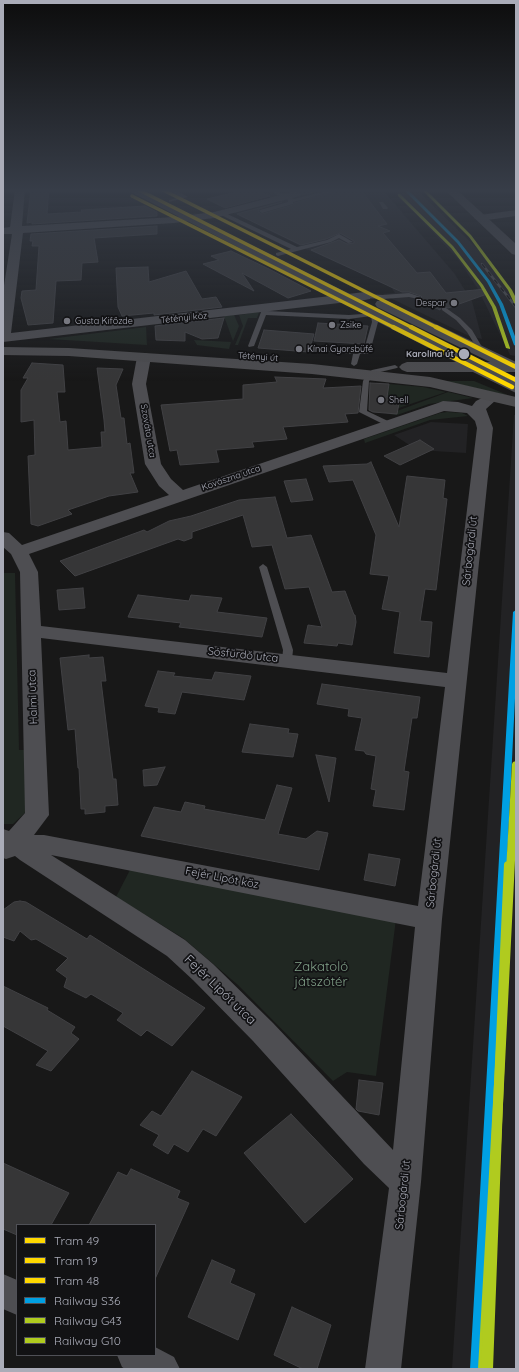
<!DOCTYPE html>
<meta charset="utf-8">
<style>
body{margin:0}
#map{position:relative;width:519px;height:1372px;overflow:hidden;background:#181818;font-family:Quicksand,sans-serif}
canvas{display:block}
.frame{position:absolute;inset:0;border:4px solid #aaacb8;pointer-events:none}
.legend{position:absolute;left:16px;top:1224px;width:140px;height:132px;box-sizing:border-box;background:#121214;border:1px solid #4f5056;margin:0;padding:5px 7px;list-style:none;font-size:12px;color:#aaacb8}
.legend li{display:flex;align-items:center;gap:8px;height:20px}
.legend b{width:20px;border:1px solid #4f5056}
</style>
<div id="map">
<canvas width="519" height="1372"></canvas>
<div class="frame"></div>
<ul class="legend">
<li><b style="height:5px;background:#ffd800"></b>Tram 49</li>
<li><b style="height:5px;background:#ffd800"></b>Tram 19</li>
<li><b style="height:5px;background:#ffd800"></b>Tram 48</li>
<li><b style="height:5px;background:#00a0e3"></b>Railway S36</li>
<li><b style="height:5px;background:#b0cb1f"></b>Railway G43</li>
<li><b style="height:5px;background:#b0cb1f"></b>Railway G10</li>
</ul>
</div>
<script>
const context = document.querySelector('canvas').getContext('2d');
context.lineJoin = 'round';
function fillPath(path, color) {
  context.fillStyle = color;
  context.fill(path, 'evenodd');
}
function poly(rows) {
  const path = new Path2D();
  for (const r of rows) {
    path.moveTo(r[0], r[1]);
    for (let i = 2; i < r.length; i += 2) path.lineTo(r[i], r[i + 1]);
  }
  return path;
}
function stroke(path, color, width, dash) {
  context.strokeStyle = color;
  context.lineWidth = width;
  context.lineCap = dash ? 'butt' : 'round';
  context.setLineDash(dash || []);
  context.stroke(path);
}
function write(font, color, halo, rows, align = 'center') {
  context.font = font + ' Quicksand,sans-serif';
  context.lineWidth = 3.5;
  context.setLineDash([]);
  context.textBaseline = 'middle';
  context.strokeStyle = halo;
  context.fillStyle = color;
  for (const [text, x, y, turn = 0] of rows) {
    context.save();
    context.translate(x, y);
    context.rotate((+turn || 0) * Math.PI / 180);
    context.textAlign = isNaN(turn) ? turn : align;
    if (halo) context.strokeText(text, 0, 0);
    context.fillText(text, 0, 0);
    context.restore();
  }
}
fillPath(poly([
 [253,189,382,189,454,273,472,301,482,339,469,336,382,294,395,293,391,287,302,247,230,211,270,200,270,196],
 [392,189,416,189,491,262,516,299,516,356,510,355,478,289,458,259],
 [514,415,516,415,516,1369,452,1369],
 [431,422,468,424,466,453,417,450,394,435]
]), '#222224');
fillPath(poly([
 [259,312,257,318,248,318,238,345,235,345,243,326,239,315],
 [234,315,239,326,233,341,224,316],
 [146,327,147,345,49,339],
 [194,340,231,342,229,349,197,345],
 [444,381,474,381,510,396],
 [389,384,423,387,446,392,384,413],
 [448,392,473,398,429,404,397,415,389,414],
 [447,412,462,413,468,416,430,420,365,443,364,439,440,413],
 [3,573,15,573,19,750,25,750,29,809,13,824,3,824],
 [131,868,396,919,376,1076,347,1072,333,1081,238,985,183,938,116,897]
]), '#202722');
const building = poly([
 [31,189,49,189,47,214,82,212,81,210,145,206,157,212,157,216,32,224,32,222,27,223,31,189],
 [249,189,254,190,270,196,225,208,207,199,249,189],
 [299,189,326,189,302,195,302,193,297,190,299,189],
 [344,189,360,189,387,224,378,226,390,231,383,233,417,273,430,272,446,293,485,289,487,294,448,308,442,306,440,310,419,300,422,297,421,296,409,292,402,292,391,287,311,250,339,240,347,244,354,243,354,241,340,233,326,239,301,245,237,214,282,202,259,209,258,212,262,214,293,205,294,203,344,189],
 [157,226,157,234,94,238,98,262,82,263,81,280,56,281,53,323,28,325,21,298,22,291,36,290,39,246,32,246,33,241,30,241,31,234,157,226],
 [231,251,269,269,311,291,288,298,242,273,254,291,203,264,219,260,211,256,231,251],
 [148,267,149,282,186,271,202,299,216,297,222,307,154,315,154,313,122,316,118,307,116,268,148,267],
 [224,318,218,338,202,339,185,332,185,341,156,340,155,326,224,318],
 [318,323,368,326,364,344,314,341,318,323],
 [264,330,314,334,309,352,258,348,264,330],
 [32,363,63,365,65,392,57,392,60,422,66,421,68,450,102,447,101,432,105,432,104,420,97,368,123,369,116,385,121,418,124,418,127,444,130,443,134,473,130,473,138,492,109,496,68,510,72,514,38,526,31,524,28,456,35,455,34,420,21,422,21,390,28,378,23,378,32,363],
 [275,377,326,379,323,388,361,386,358,413,345,414,348,422,283,427,287,439,252,442,254,447,216,450,219,462,180,465,177,450,170,451,161,405,243,399,243,385,277,382,275,377],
 [370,383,389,384,387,397,400,398,397,414,373,412,369,410,370,383],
 [420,440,434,449,400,465,384,456,420,440],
 [371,462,399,527,407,476,445,480,443,498,447,499,436,590,425,589,420,621,432,622,429,657,394,653,400,612,382,609,389,576,370,574,376,535,353,480,329,482,323,466,367,464,371,462],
 [306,479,313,500,291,502,284,481,306,479],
 [275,497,287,538,311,535,332,592,345,591,354,615,355,615,356,622,352,645,338,643,337,646,304,643,308,625,322,627,309,587,285,589,272,545,252,547,243,515,192,532,192,538,184,541,178,539,75,576,60,561,144,530,147,532,169,521,191,516,239,500,275,497],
 [83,588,85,608,59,610,57,590,83,588],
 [138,595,189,601,191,595,222,598,217,612,267,618,262,637,179,627,181,623,128,617,138,595],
 [89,655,89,658,103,657,106,681,101,681,113,779,116,779,118,805,105,806,105,812,85,814,85,809,81,809,79,768,78,768,75,729,68,730,60,658,89,655],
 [158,671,175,673,173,676,212,680,215,672,251,676,244,700,182,692,175,714,158,712,159,708,145,706,158,671],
 [322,684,420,697,417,718,412,718,404,771,409,772,404,810,373,806,376,790,371,789,376,756,366,754,364,751,355,750,362,718,348,716,349,709,317,704,322,684],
 [250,724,289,729,288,733,298,734,293,757,242,752,250,724],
 [316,755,336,758,329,802,319,767,316,755],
 [165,767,157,785,144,786,143,770,165,767],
 [277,785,292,788,278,834,306,839,317,831,328,833,319,870,141,836,154,807,181,812,185,802,205,806,204,809,265,820,277,785],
 [369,854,400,859,395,886,364,880,369,854],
 [20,901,26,902,87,939,90,935,205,1008,172,1046,147,1030,141,1036,117,1020,123,1013,91,994,86,998,64,987,67,978,56,970,68,958,36,939,31,940,20,931,14,941,3,937,3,910,14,902,20,901],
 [3,986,48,1008,47,1010,75,1027,71,1033,79,1039,51,1071,36,1065,48,1051,3,1026,3,986],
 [192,1071,242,1097,216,1136,203,1129,188,1152,174,1144,168,1154,153,1145,159,1135,140,1125,152,1111,161,1116,192,1071],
 [359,1080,383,1083,379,1115,358,1111,356,1109,359,1080],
 [291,1114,353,1179,305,1223,244,1153,291,1114],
 [3,1163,69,1193,51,1225,17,1225,17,1235,3,1229,3,1163],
 [131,1169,180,1191,177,1198,189,1203,155,1279,155,1225,89,1225,118,1172,127,1176,131,1169],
 [212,1260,235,1270,230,1283,255,1294,238,1340,188,1317,212,1260],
 [292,1307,331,1325,317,1369,303,1369,274,1355,292,1307]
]);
fillPath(building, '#363637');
stroke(building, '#414144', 1);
fillPath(poly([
 [167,189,174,189,188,197,169,202,169,200,180,197,167,189],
 [265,189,272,189,294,199,334,189,343,189,293,202,293,204,262,213,259,211,260,210,288,202,288,200,265,189],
 [379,202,383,202,388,208,387,209,383,209,379,202],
 [221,211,297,247,327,240,339,234,353,242,348,243,339,238,331,242,278,256,276,255,276,253,291,249,219,214,219,212,221,211],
 [409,293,421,297,418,299,409,297,383,299,365,298,362,296,365,294,383,295,409,293],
 [263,307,267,307,267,311,349,315,376,313,378,322,370,352,367,354,360,354,357,364,354,366,351,364,353,354,317,351,314,349,317,347,364,350,372,322,371,316,349,319,266,315,254,346,249,347,248,346,263,307],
 [442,308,446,308,460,318,472,330,485,352,484,353,480,353,467,332,456,320,442,310,442,308],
 [395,365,398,367,397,368,376,373,369,381,367,411,390,422,391,424,387,426,359,412,363,381,367,374,372,370,395,365],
 [263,564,267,567,293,650,292,660,287,663,282,660,283,650,259,567,263,564]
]), '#4e4e52');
fillPath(poly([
 [15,189,25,189,22,226,174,217,214,212,296,191,301,194,300,196,214,218,174,223,23,233,11,333,365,292,370,293,371,296,370,299,365,300,3,342,3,292,12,234,3,234,3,228,10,227,15,189],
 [516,210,516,216,480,221,474,218,480,215,516,210],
 [144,353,149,354,151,357,146,384,161,464,171,479,183,490,438,403,443,401,458,402,472,406,476,401,488,395,493,397,496,400,486,409,493,428,442,919,421,1182,401,1369,365,1369,389,1188,364,1164,253,1041,193,980,167,956,20,860,15,856,6,859,3,858,3,829,9,831,25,813,20,572,11,554,3,547,3,532,9,533,22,545,169,495,159,486,145,464,132,384,137,357,139,354,144,353],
 [444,411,467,413,475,421,477,428,447,673,41,626,38,572,29,554,444,411],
 [41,638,445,687,418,906,44,835,34,835,49,815,41,638],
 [51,855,415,927,393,1150,273,1023,213,964,185,940,51,855],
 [3,1274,17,1280,17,1315,3,1309,3,1274],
 [155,1347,174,1357,180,1369,125,1369,122,1367,117,1355,155,1355,155,1347]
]), '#4e4e52');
fillPath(poly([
 [125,189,139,189,354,296,388,316,478,362,490,362,377,307,375,304,377,301,387,301,516,362,516,372,496,372,516,382,516,393,473,372,407,372,402,370,399,367,402,364,407,362,456,362,378,322,344,302,125,189],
 [444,189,456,189,516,244,516,255,512,254,444,189],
 [3,347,69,348,312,364,430,377,516,397,516,407,430,387,312,374,69,356,3,355,3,347]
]), '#4c4c4f');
const rail = poly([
 [482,264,516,307]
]);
stroke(rail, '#4d4e51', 2.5);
stroke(rail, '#121214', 1.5, [5]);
fillPath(poly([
 [403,189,407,189,459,241,490,281,503,304,516,339,516,346,514,345,499,304,487,282,457,243,403,189],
 [516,610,516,678,482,1369,470,1369,513,612,516,610]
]), '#00a0e3');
fillPath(poly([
 [398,194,400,194,453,246,483,285,496,307,510,348,510,349,506,348,492,307,480,286,451,248,398,196,398,194],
 [516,761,516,840,490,1369,478,1369,512,764,513,762,516,761]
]), '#b0cb1f');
fillPath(poly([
 [421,189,425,189,471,235,512,290,516,298,516,304,514,303,508,290,469,237,421,189],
 [508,861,511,862,512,864,493,1369,481,1369,504,864,505,862,508,861]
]), '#b0cb1f');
stroke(poly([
 [137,189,413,328]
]), '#ffd800', 3.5);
stroke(poly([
 [411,327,516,380]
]), '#ffd800', 4.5);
stroke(poly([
 [132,196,395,328]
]), '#ffd800', 3.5);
stroke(poly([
 [393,327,512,387]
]), '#ffd800', 4.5);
stroke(poly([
 [161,189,438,328]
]), '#ffd800', 3.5);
stroke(poly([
 [436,327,516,367]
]), '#ffd800', 4.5);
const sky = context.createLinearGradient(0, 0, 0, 381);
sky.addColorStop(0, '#0d0d0d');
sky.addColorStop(0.5, '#373d48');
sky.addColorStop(1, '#373d4800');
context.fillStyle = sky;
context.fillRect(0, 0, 519, 381);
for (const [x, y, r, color] of [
 [454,303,4,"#777880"],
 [67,321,4,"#777880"],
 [332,325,4,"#777880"],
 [299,349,4,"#777880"],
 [464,354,6,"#aaacb8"],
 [381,400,4,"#777880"]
]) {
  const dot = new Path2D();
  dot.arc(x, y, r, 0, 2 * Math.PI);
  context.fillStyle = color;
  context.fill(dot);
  stroke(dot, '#121214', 1.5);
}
write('9px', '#aaacb8', '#121214', [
 ["Despar",446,303,"right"],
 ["Gusta Kifőzde",75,321],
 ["Zsike",340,325],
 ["Kínai Gyorsbüfé",307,349],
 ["Shell",389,400]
], 'left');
write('9px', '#aaacb8', '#121214', [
 ["Tétényi köz",184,318,-6],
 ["Tétényi út",258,357,4],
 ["Szováta utca",148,431,80],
 ["Kovászna utca",231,478,-19]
]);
write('bold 9px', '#aaacb8', '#121214', [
 ["Karolina út",454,354]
], 'right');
write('11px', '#aaacb8', '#121214', [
 ["Sárbogárdi út",470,551,-84],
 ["Sósfürdő utca",243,655,6],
 ["Halmi utca",33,697,-92],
 ["Sárbogárdi út",434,873,-84],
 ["Fejér Lipót köz",222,878,11],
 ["Sárbogárdi út",403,1195,-84]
]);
write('13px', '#82a28a', '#121214', [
 ["Zakatoló",321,967],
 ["játszótér",321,982]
]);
write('13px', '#aaacb8', '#121214', [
 ["Fejér Lipót utca",220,990,44]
]);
</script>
